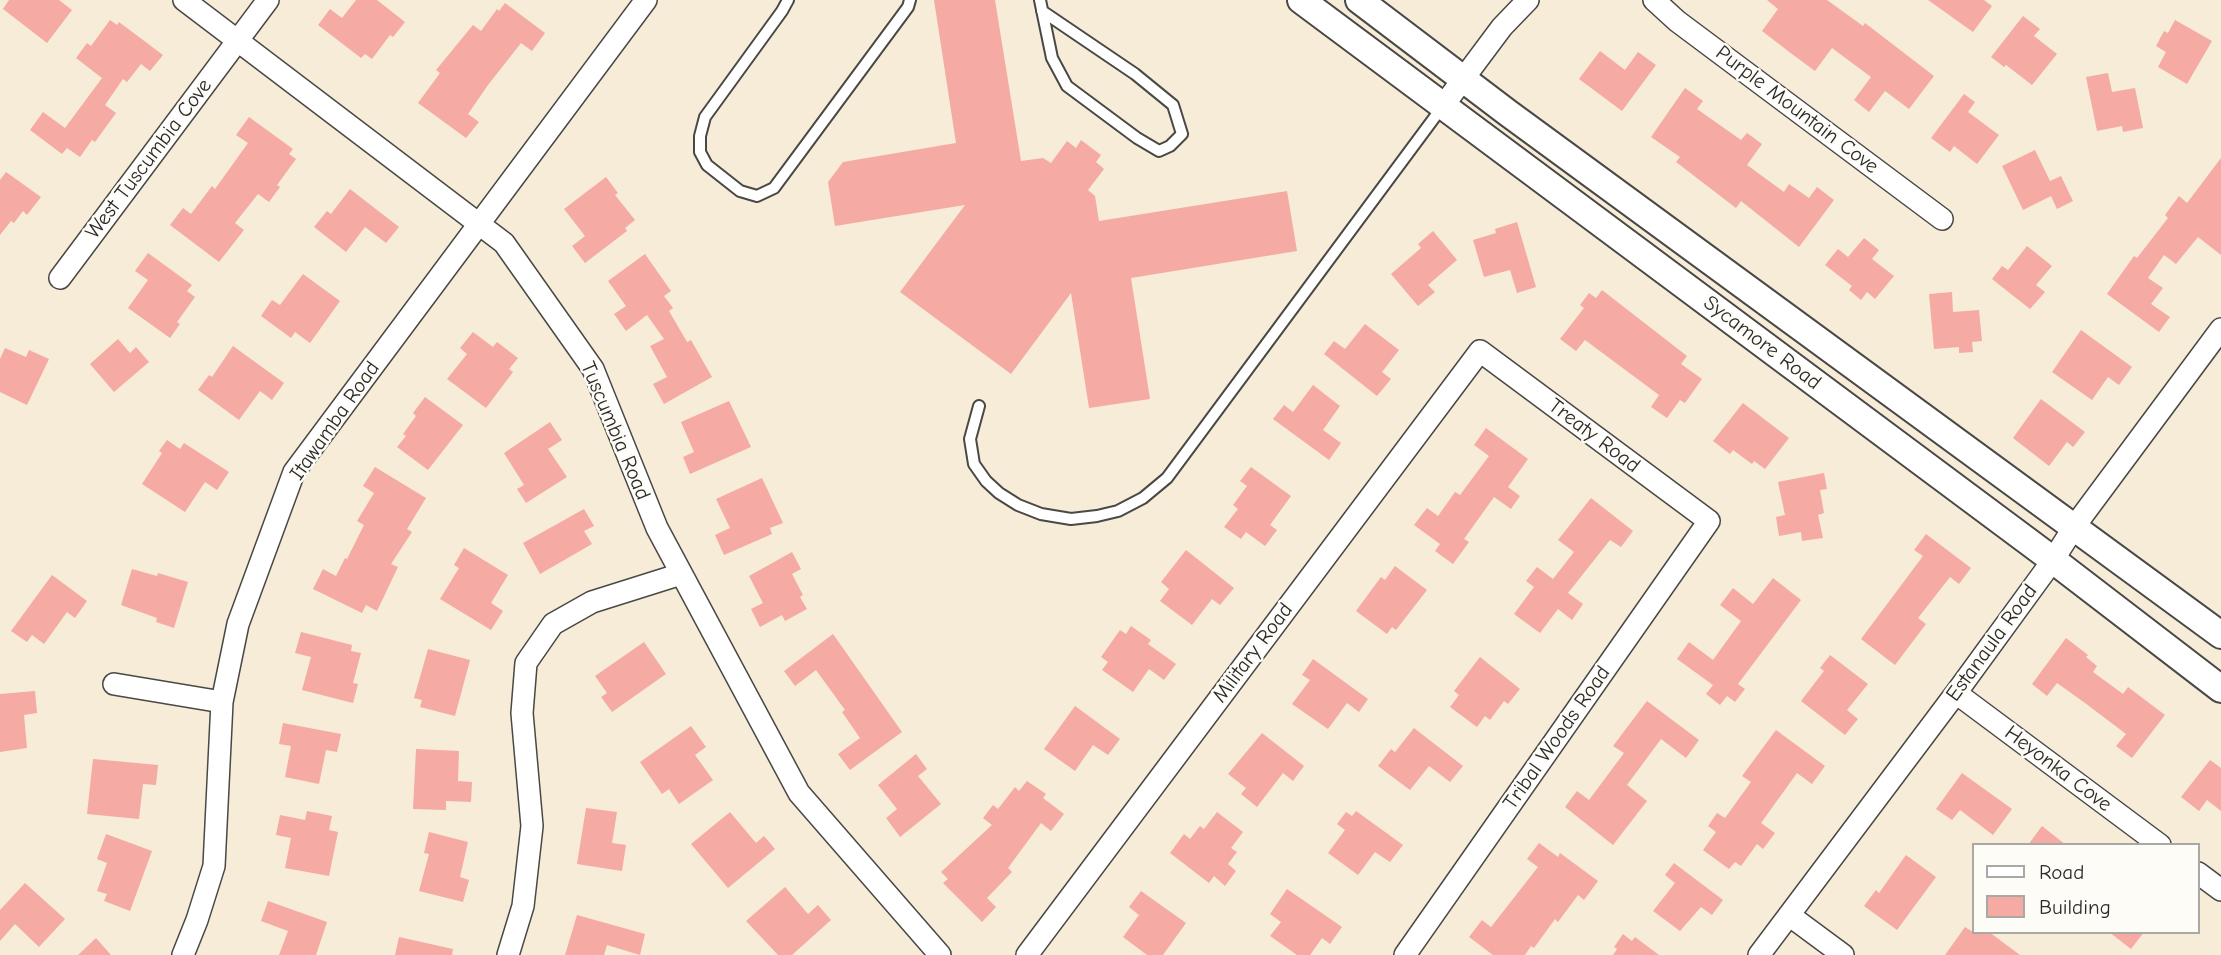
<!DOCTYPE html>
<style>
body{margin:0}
#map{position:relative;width:2221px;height:955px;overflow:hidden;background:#f6ecd8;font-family:"Comic Neue",sans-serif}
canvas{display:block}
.legend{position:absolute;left:1972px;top:843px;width:228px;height:91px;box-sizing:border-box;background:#fdfcf7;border:2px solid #a9a8a5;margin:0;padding:9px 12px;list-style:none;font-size:21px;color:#2b2b2b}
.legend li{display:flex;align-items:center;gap:14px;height:35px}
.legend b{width:35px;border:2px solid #a9a8a5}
</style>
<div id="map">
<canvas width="2221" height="955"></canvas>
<ul class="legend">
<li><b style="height:9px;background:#fff"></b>Road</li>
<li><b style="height:19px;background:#f5aaa4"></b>Building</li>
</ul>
</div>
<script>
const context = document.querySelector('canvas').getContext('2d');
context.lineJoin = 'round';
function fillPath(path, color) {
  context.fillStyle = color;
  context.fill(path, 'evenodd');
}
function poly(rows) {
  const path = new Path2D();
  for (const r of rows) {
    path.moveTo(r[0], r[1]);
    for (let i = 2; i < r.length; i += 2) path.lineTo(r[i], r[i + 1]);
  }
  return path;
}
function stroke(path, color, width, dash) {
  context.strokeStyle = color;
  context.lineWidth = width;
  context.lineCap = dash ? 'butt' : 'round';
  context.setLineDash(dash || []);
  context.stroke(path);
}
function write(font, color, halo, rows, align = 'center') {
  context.font = font + ' "Comic Neue",sans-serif';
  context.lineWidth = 5;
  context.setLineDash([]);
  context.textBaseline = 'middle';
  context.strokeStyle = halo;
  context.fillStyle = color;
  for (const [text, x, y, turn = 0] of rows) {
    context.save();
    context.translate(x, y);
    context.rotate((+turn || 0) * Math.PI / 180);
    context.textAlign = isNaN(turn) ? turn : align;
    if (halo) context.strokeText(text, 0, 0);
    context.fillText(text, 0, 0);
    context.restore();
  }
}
fillPath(poly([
 [9,0,59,0,72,10,47,43,3,9],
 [356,0,377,0,405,22,393,37,390,35,372,59,365,54,361,58,318,25,330,9,342,18],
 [934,0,995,0,1021,161,1043,158,1051,163,1067,141,1076,148,1081,140,1101,155,1096,162,1104,169,1088,190,1095,196,1099,221,1287,191,1297,251,1131,278,1150,399,1089,408,1071,293,1011,374,900,292,965,205,835,226,828,182,843,162,956,143],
 [1767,0,1827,0,1863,26,1865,23,1934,76,1909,109,1885,91,1869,112,1854,100,1871,77,1832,48,1815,71,1788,51,1762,31,1778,9],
 [1928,0,1984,0,1992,6,1973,32],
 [505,3,545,33,532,51,521,43,488,85,468,114,479,122,466,138,418,103,440,73,436,70,473,25,481,31,497,9,499,11],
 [2023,16,2040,29,2034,36,2057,54,2032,85,2006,65,2004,67,1991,57],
 [110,20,117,25,119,22,163,55,150,71,141,64,127,82,123,79,105,105,116,113,95,142,92,140,80,157,67,148,62,154,30,130,43,112,65,128,102,78,76,58,87,43,91,46],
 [2175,20,2212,41,2187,84,2158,67,2166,52,2156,46,2164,31,2168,33],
 [1600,51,1625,70,1638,52,1656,65,1622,111,1579,79],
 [2108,73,2112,92,2135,88,2143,128,2123,132,2122,126,2097,131,2086,77],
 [1685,88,1703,101,1697,109,1741,140,1747,133,1762,144,1747,165,1784,192,1789,184,1809,198,1817,187,1834,200,1799,247,1741,201,1736,208,1676,162,1680,157,1651,137],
 [1964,94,1975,102,1968,112,1999,135,1977,164,1954,146,1950,152,1931,138],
 [249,117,293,149,289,154,296,159,277,185,280,187,269,202,258,194,235,223,244,230,219,262,170,225,183,208,191,214,212,186,215,189,248,143,236,135],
 [2035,150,2050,181,2061,176,2073,201,2057,209,2051,196,2023,210,2002,166],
 [2221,158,2221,255,2198,237,2176,264,2164,255,2148,278,2163,288,2151,304,2170,317,2159,332,2107,294,2134,256,2137,258,2168,218,2165,215,2179,196,2187,203],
 [6,172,41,197,27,215,23,211,14,223,11,221,0,235,0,180],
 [606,177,618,193,615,195,635,220,625,228,627,231,585,263,572,246,585,236,564,209],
 [350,189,399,227,386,243,365,227,346,252,314,227,327,211,331,214],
 [1517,222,1536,287,1517,293,1510,270,1484,277,1473,240,1496,233,1495,229],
 [1433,231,1457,260,1428,285,1435,292,1418,306,1391,274,1421,248,1418,244],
 [1864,238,1879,250,1872,259,1894,276,1875,299,1867,292,1861,300,1849,290,1852,286,1825,265,1838,249,1848,257],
 [2027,246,2052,266,2036,285,2045,292,2030,309,1992,279,2002,266,2008,270],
 [148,253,192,285,187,291,195,297,177,322,180,324,170,338,128,308,148,280,135,271],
 [645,254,671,291,664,296,673,308,669,311,687,342,691,340,712,377,664,404,653,384,667,377,650,346,664,339,647,315,626,331,614,314,626,306,608,281],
 [303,274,340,301,310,343,295,332,291,338,261,316,272,300,280,305],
 [1602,290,1687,356,1681,364,1702,379,1685,403,1680,400,1667,418,1651,407,1659,395,1585,340,1576,351,1560,339,1584,308,1580,305,1589,293,1596,298],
 [1952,292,1953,312,1979,310,1982,341,1972,342,1973,352,1959,353,1959,347,1934,349,1929,294],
 [1365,324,1399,350,1382,372,1391,379,1377,396,1324,354,1334,341,1345,349],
 [2081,330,2132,367,2119,385,2108,377,2092,400,2052,372],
 [473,332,493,347,497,342,518,358,509,369,513,372,486,408,447,379,467,354,460,348],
 [118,339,130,353,136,347,149,362,114,392,90,364],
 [233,346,284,383,272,400,260,391,239,420,198,390,209,375,212,377],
 [5,348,26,357,29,350,49,359,27,405,0,392,0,359],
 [1313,385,1340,406,1323,430,1341,443,1329,460,1273,419,1284,405,1293,412],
 [425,397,463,425,428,470,397,447,406,436,403,434,416,416,413,413],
 [2041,399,2085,432,2073,447,2067,442,2049,466,2013,438],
 [729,401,751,447,690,474,683,457,694,452,681,422],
 [1743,403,1789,438,1765,469,1754,461,1752,464,1733,450,1730,454,1713,441],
 [550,422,562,440,548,449,567,477,526,503,517,489,524,485,504,453],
 [1486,428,1528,459,1508,487,1520,496,1511,509,1494,497,1464,539,1469,542,1453,564,1435,551,1440,544,1414,525,1427,508,1438,516,1455,492,1460,495,1489,456,1474,445],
 [167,440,180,449,184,443,229,472,217,490,205,482,185,512,142,484,162,453,159,451],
 [375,467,426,498,407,529,412,532,391,564,398,567,377,611,366,605,362,613,313,589,323,569,336,576,345,558,347,559,364,525,357,521,374,493,363,486],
 [1251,467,1291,496,1270,525,1277,530,1265,546,1246,532,1241,539,1224,527,1238,509,1233,505,1247,486,1240,481],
 [1824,473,1827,489,1820,490,1824,513,1818,515,1823,538,1802,541,1801,532,1779,536,1776,517,1785,515,1778,482],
 [762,478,783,523,770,528,772,534,724,555,715,535,730,528,716,499],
 [1591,498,1633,531,1621,547,1610,540,1568,593,1583,604,1572,620,1558,609,1540,633,1514,614,1534,587,1526,581,1537,567,1553,579,1574,552,1558,540],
 [584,509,594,526,584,531,592,544,540,574,523,543],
 [1926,534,1971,568,1959,584,1950,577,1918,618,1926,624,1895,665,1861,639,1923,556,1914,550],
 [464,548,508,575,491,603,503,611,491,630,440,599,459,568,454,565],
 [1186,550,1234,588,1220,605,1212,599,1192,625,1160,601,1169,589,1161,582],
 [792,552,801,569,792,574,803,595,800,597,807,609,785,621,782,615,760,627,751,609,763,603,749,576],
 [1395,566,1427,590,1396,630,1392,627,1387,634,1356,611,1381,577,1385,580],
 [132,569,157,576,158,573,188,582,174,628,156,622,157,618,121,605],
 [52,575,87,601,75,618,67,612,44,644,32,635,27,642,11,631],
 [1773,578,1801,600,1738,684,1745,689,1735,702,1727,696,1720,705,1706,694,1713,685,1677,659,1689,642,1713,660,1741,621,1720,605,1733,588,1753,604],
 [1131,626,1151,640,1148,644,1176,664,1164,680,1149,669,1133,692,1102,670,1108,662,1101,657,1120,630,1126,634],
 [301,632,352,645,351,651,361,653,353,683,358,684,353,703,302,690,311,657,295,653],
 [833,634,902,732,850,770,838,754,860,738,842,712,845,710,816,670,795,686,784,671],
 [2066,638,2088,655,2086,657,2097,666,2093,672,2123,694,2128,687,2165,715,2132,758,2116,746,2126,734,2085,703,2057,683,2047,696,2032,684],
 [644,642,666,674,612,712,601,697,607,693,595,676],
 [428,649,470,660,455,716,420,707,422,700,414,698],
 [1830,655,1868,684,1847,710,1858,719,1845,735,1801,701,1824,671,1820,668],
 [1480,657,1520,689,1508,704,1504,701,1490,720,1485,716,1477,727,1450,707,1459,695,1454,691],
 [1313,659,1368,699,1359,712,1347,703,1328,729,1292,704,1310,680,1302,675],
 [35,691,37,713,24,715,27,748,0,752,0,694],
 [1647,701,1699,740,1686,758,1661,739,1627,785,1647,801,1613,845,1565,807,1577,791,1589,800,1624,753,1613,746],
 [1075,706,1120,739,1108,755,1093,745,1075,771,1044,749],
 [283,723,341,734,337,752,326,750,319,784,285,777,291,746,279,744],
 [691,726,706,747,695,755,713,780,679,804,669,789,662,794,640,762],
 [1414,728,1463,766,1450,782,1429,766,1410,790,1378,766,1391,749,1395,752],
 [1776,730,1825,766,1812,784,1797,773,1761,823,1775,833,1763,849,1757,844,1741,866,1735,862,1729,869,1703,850,1716,832,1708,826,1717,813,1725,818,1751,782,1742,776],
 [1262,733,1304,766,1293,781,1283,773,1257,807,1241,794,1246,788,1228,774],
 [416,749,459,751,458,781,472,782,471,802,446,801,446,810,413,809],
 [916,754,927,769,918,776,941,804,900,837,886,818,897,809,878,785],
 [93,759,158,765,156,785,143,784,139,819,87,814],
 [2210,760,2221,768,2221,811,2207,800,2199,811,2181,797],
 [1962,773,2012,809,1993,835,1960,810,1952,820,1936,809],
 [1027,781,1046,794,1043,798,1064,814,1051,831,1041,823,1008,868,1012,872,987,898,996,907,982,922,943,883,948,879,941,872,992,825,983,818,993,805,998,809,1015,787,1019,791],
 [586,808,617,812,612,843,626,845,622,871,577,864],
 [307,811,332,816,329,830,338,832,329,876,285,868,291,838,276,835,280,815,305,820],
 [1356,811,1403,845,1390,862,1375,852,1358,875,1328,853,1345,830,1337,824,1346,812,1352,816],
 [730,812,756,843,764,836,775,849,728,888,691,844],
 [1217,812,1243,832,1231,848,1237,852,1228,864,1236,871,1225,886,1214,876,1209,883,1170,853,1184,834,1190,839,1200,826,1204,829],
 [2042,826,2066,845,2028,845],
 [429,832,468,842,460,877,469,880,463,902,419,891,429,854,424,853],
 [106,834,152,851,130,911,104,901,107,894,97,891,107,863,97,859],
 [1539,843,1558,857,1560,853,1598,881,1584,900,1578,895,1558,922,1555,919,1534,948,1531,946,1525,955,1493,955,1469,937,1482,920,1491,927,1538,867,1527,859],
 [1906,855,1936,877,1897,930,1864,906,1876,890,1879,893],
 [1674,863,1723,900,1712,915,1701,907,1680,931,1653,911,1675,883,1665,875],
 [25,883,65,919,39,947,15,924,0,941,0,910],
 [785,887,808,914,818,905,831,920,792,955,778,955,746,921],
 [1287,889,1342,927,1330,944,1322,938,1310,955,1297,955,1270,936,1281,922,1270,914],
 [1141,891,1186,923,1163,955,1147,955,1123,937,1139,915,1129,907],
 [268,901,327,922,316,955,279,955,288,931,261,921],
 [577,915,645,934,640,955,607,945,604,955,565,955],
 [1965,927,1973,932,1989,932,2020,955,1945,955],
 [2109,932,2144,932,2131,949],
 [1623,934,1632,941,1635,937,1659,955,1613,955,1617,949,1614,947],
 [399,937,453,949,452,955,395,955],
 [96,938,111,955,78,955]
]), '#f5aaa4');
const service = poly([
 [788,0,782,11,705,117,700,136,700,152,707,165,740,191,757,196,774,188,908,7,910,0],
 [1040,0,1052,58,1067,86,1137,138,1159,151,1170,146,1182,134,1173,105,1135,74,1042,11],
 [979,406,970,439,974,464,986,481,999,493,1018,505,1041,514,1071,519,1097,516,1118,511,1143,498,1167,478,1443,106]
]);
const minor = poly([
 [184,0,504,243,593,369,657,528,799,793,940,955],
 [1654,0,1677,21,1942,219],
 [1443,106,1502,27,1528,0],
 [60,278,268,0],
 [114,684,222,702],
 [1956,693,2160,845],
 [2198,873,2221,890],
 [1789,915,1843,955],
 [183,955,197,920,214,866,222,702,238,624,294,472,646,0],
 [508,955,523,906,532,826,522,713,526,663,553,624,592,602,681,574],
 [1027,955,1480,351,1709,521,1405,955],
 [1759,955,1956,693,2053,560,2074,527,2221,329]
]);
const tertiary = poly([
 [1301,0,2053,560,2221,689],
 [1359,0,1508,113,2221,635]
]);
stroke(service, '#494845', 14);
stroke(minor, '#494845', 24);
stroke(tertiary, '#494845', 30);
stroke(service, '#fff', 10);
stroke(minor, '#fff', 21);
stroke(tertiary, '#fff', 26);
write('21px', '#2b2b2b', '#fdfcf7', [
 ["Purple Mountain Cove",1797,110,37],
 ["West Tuscumbia Cove",149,159,-53],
 ["Sycamore Road",1762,343,37],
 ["Itawamba Road",335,421,-55],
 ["Tuscumbia Road",615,431,67],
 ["Treaty Road",1594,436,37],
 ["Estanaula Road",1992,643,-54],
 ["Military Road",1253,653,-53],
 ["Tribal Woods Road",1557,738,-55],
 ["Heyonka Cove",2058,769,37]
]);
</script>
